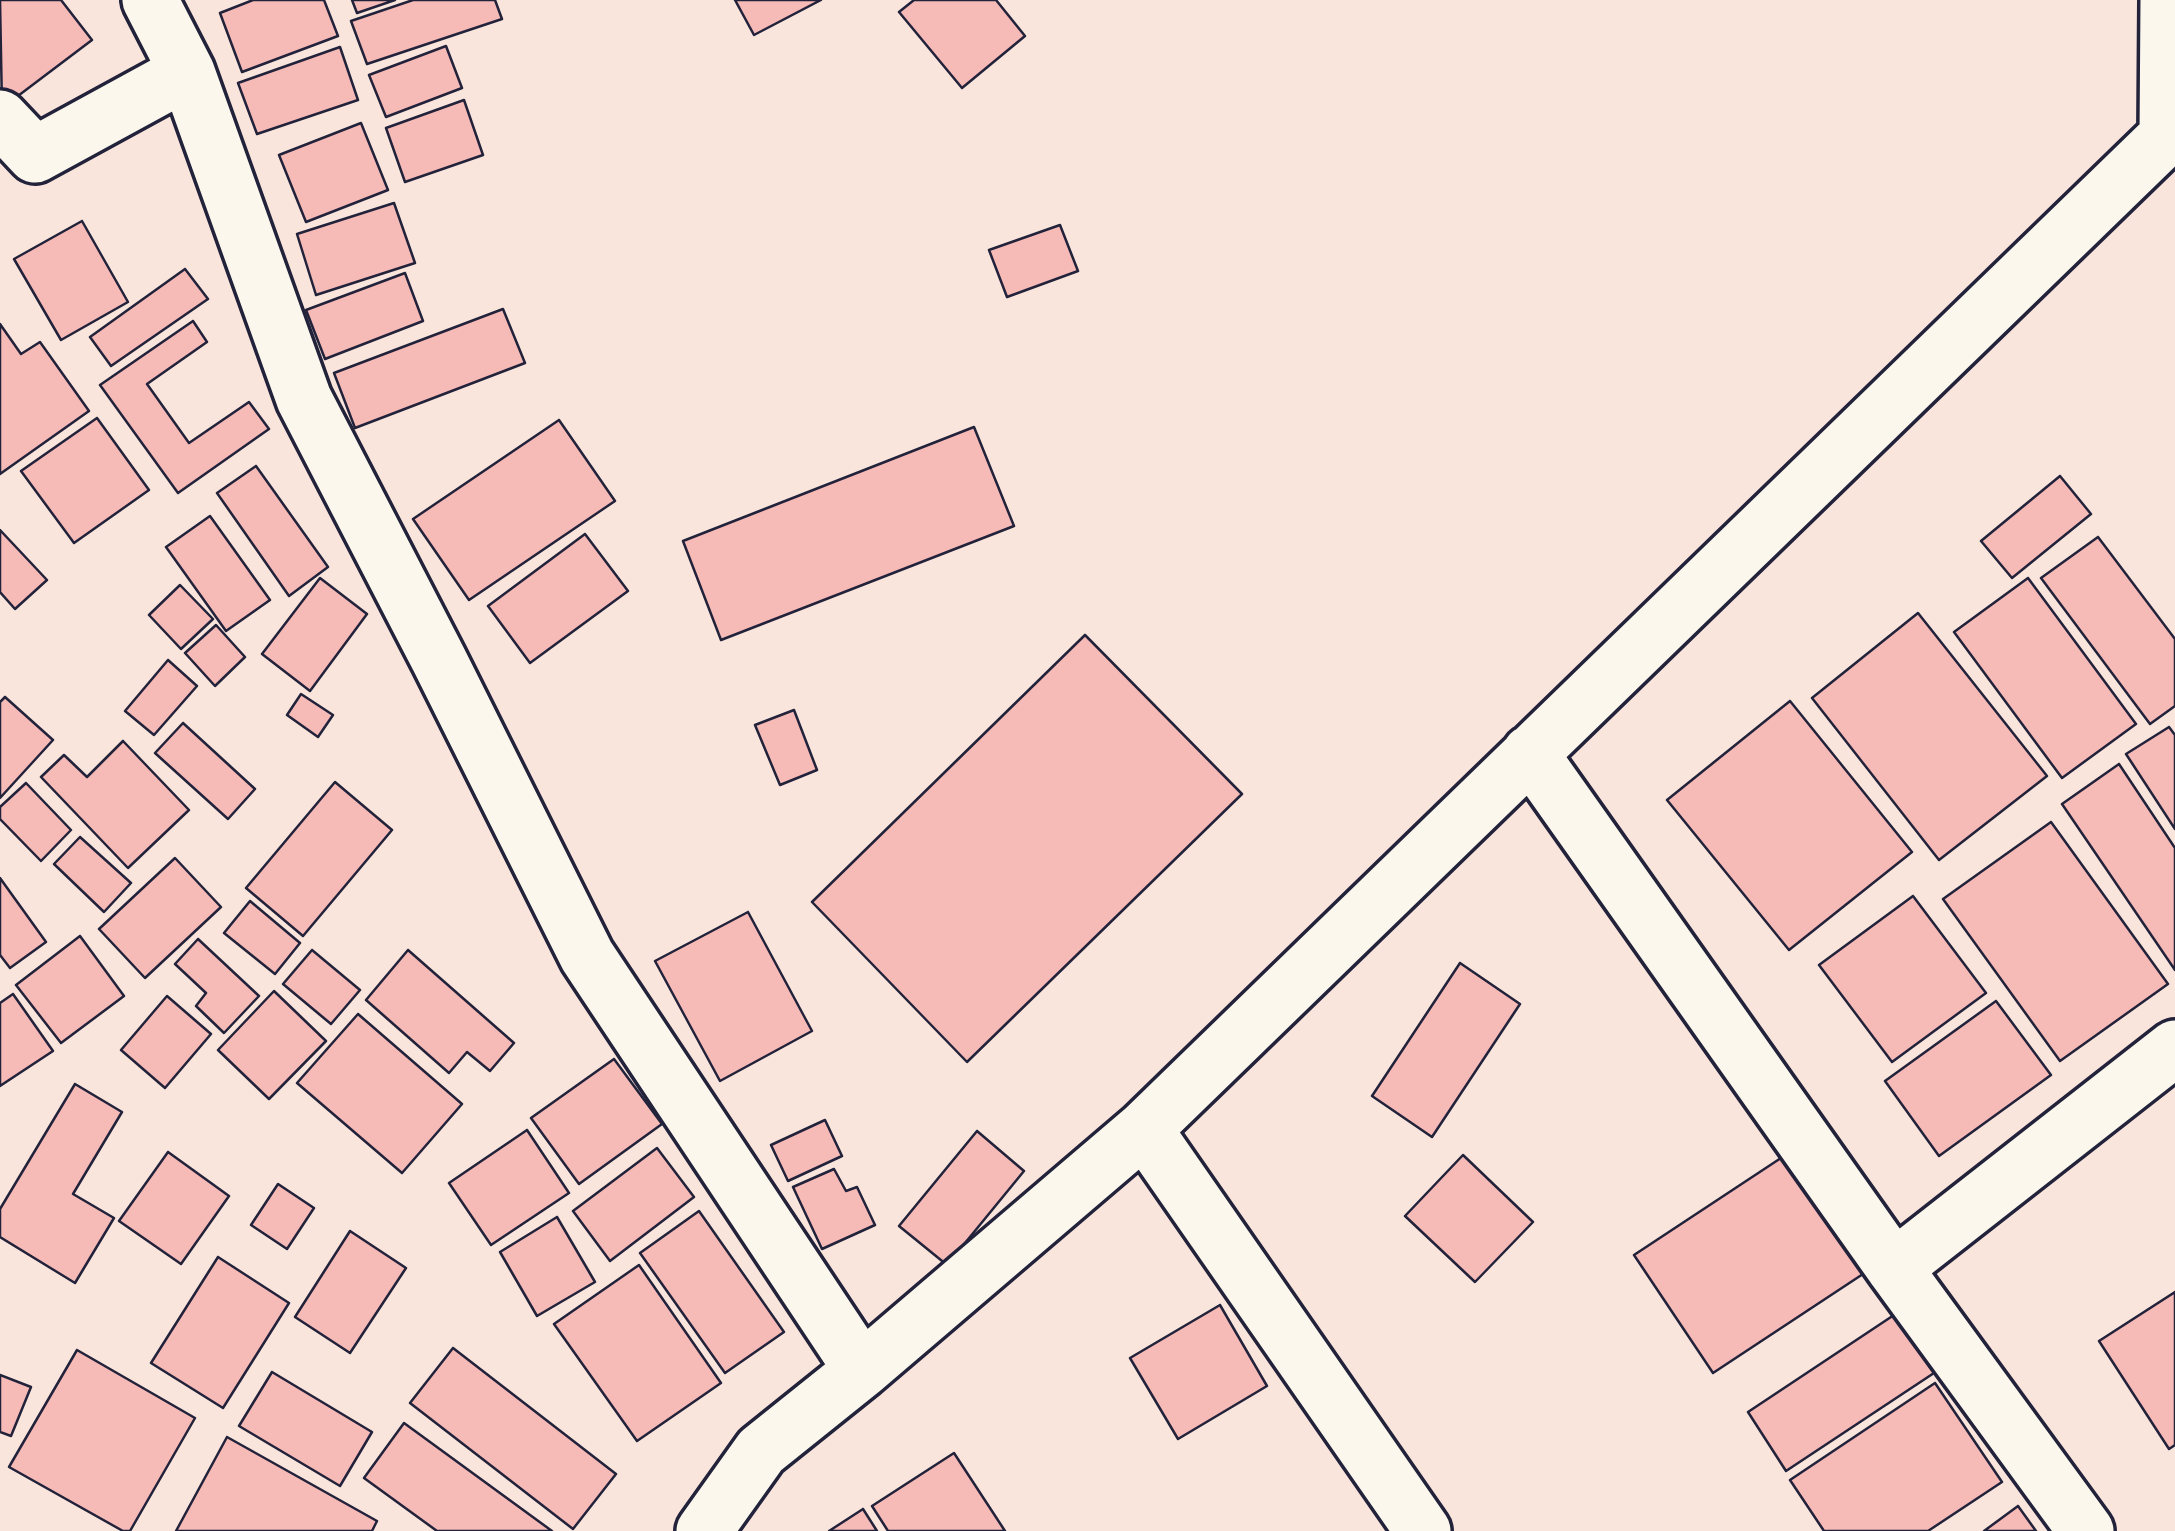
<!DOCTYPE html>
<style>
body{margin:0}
canvas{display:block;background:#fae5dc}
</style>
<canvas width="2175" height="1531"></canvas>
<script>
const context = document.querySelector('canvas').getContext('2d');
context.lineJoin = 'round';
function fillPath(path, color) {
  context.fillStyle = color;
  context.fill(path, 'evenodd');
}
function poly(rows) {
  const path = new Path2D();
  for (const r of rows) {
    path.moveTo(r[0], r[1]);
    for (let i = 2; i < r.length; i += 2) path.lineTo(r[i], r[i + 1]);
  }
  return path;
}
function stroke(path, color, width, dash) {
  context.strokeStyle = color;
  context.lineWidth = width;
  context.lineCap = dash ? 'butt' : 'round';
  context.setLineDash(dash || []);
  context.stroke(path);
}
const building = poly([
 [0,0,61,0,92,40,2,108,0,0],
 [253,0,324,0,338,36,242,72,220,13,253,0],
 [352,0,395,0,357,13,352,0],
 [413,0,495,0,502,19,367,64,351,21,413,0],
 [735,0,821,0,754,35,735,0],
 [914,0,996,0,1025,36,962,88,899,12,914,0],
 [446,46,462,88,386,117,369,75,446,46],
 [340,47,358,100,257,134,238,83,340,47],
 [464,100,483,155,405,182,386,128,464,100],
 [361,123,388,190,306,222,279,155,361,123],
 [394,203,415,263,316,295,297,234,394,203],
 [82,221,128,302,61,340,14,259,82,221],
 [1060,225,1078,271,1007,297,989,250,1060,225],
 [185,269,208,299,111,366,90,337,185,269],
 [405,273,423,321,325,359,306,310,405,273],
 [503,309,525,363,355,428,334,373,503,309],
 [193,321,207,342,147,384,189,443,249,402,269,429,178,493,100,385,193,321],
 [0,324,21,354,40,342,89,411,0,474,0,324],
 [97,418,149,490,74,543,21,471,97,418],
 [559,420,615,501,469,600,413,519,559,420],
 [974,427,1014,526,721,640,683,541,974,427],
 [256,466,328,567,289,596,217,493,256,466],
 [2060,476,2091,514,2012,578,1981,541,2060,476],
 [210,516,270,600,226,631,166,547,210,516],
 [0,530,47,580,15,609,0,592,0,530],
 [585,534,628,591,530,663,488,606,585,534],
 [2098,537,2175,639,2175,706,2150,724,2041,578,2098,537],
 [320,578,367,614,310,691,262,654,320,578],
 [2028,578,2136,724,2062,778,1954,632,2028,578],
 [180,585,213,619,181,649,149,615,180,585],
 [1918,613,2047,776,1939,860,1812,698,1918,613],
 [216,625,245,657,215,686,185,653,216,625],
 [1085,635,1242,794,967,1062,812,902,1085,635],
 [168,660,197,686,154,735,125,711,168,660],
 [301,694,333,715,318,737,287,715,301,694],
 [5,697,53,740,0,798,0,702,5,697],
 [1790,701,1912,852,1789,950,1667,800,1790,701],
 [794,710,817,770,780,785,755,725,794,710],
 [183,723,255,789,228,819,155,753,183,723],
 [2169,727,2175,735,2175,829,2126,754,2169,727],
 [123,741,189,810,128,868,41,777,64,755,87,777,123,741],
 [2119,764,2175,848,2175,970,2062,804,2119,764],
 [335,782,392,830,303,936,246,888,335,782],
 [26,783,71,830,41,861,0,819,0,807,26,783],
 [2051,822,2168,984,2060,1061,1943,899,2051,822],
 [80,837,131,883,104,912,54,864,80,837],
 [175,858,221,907,145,978,99,929,175,858],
 [0,878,46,942,10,968,0,955,0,878],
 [1913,896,1986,993,1892,1062,1819,965,1913,896],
 [250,901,300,943,275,974,224,933,250,901],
 [748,912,812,1031,720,1081,655,961,748,912],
 [80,936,124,996,61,1043,16,985,80,936],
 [198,939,259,996,224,1033,196,1006,206,993,175,964,198,939],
 [312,950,360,990,331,1024,283,984,312,950],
 [408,950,514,1043,490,1071,467,1052,449,1073,366,1000,408,950],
 [1460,963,1520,1004,1432,1137,1372,1096,1460,963],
 [274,991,326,1041,269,1099,218,1050,274,991],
 [13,994,53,1051,0,1086,0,1003,13,994],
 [167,996,211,1034,165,1088,121,1050,167,996],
 [1996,1001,2051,1075,1939,1156,1885,1081,1996,1001],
 [358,1014,462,1104,402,1173,297,1083,358,1014],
 [614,1059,662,1124,579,1184,531,1118,614,1059],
 [75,1084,122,1112,73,1194,114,1218,75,1283,0,1237,0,1209,75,1084],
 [825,1120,842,1156,788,1181,771,1145,825,1120],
 [527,1130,569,1193,491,1245,449,1183,527,1130],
 [977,1131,1024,1171,947,1265,899,1226,977,1131],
 [657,1148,694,1197,610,1261,573,1211,657,1148],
 [168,1152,229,1196,181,1264,119,1221,168,1152],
 [1463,1155,1533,1222,1475,1282,1405,1216,1463,1155],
 [1784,1156,1863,1274,1713,1373,1634,1255,1784,1156],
 [834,1169,846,1191,857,1187,875,1225,822,1249,793,1187,834,1169],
 [278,1184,314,1208,287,1249,251,1225,278,1184],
 [699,1211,784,1332,725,1373,640,1253,699,1211],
 [557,1217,595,1282,537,1316,500,1252,557,1217],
 [350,1231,406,1268,350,1353,295,1317,350,1231],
 [218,1257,289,1303,223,1408,151,1363,218,1257],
 [639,1265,721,1383,637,1441,554,1324,639,1265],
 [2175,1292,2175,1445,2169,1449,2099,1341,2175,1292],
 [1220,1305,1267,1386,1178,1439,1130,1358,1220,1305],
 [1894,1315,1934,1373,1786,1471,1748,1412,1894,1315],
 [453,1348,616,1474,573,1529,410,1403,453,1348],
 [77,1350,195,1418,130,1531,123,1531,9,1467,77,1350],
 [272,1372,372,1432,340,1486,239,1426,272,1372],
 [0,1375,31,1387,11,1436,0,1432,0,1375],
 [1935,1383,2002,1482,1928,1531,1824,1531,1790,1480,1935,1383],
 [404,1423,552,1531,437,1531,364,1478,404,1423],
 [227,1437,377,1521,372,1531,176,1531,227,1437],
 [954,1453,1005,1531,888,1531,872,1506,954,1453],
 [2018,1506,2036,1531,1984,1531,2018,1506],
 [863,1509,877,1531,829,1531,863,1509]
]);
fillPath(building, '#f6bab7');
stroke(building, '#22223b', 2.5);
const minor = poly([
 [150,0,187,72,304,399,439,660,587,956,862,1370],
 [0,118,35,155,187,72],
 [1530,753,1894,1268,2086,1531],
 [1144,1129,2167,136,2168,0],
 [1894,1268,2175,1048],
 [704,1531,761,1451,862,1370,1144,1129,1423,1531]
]);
stroke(minor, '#22223b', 62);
stroke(minor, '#fbf7ec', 55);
</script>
